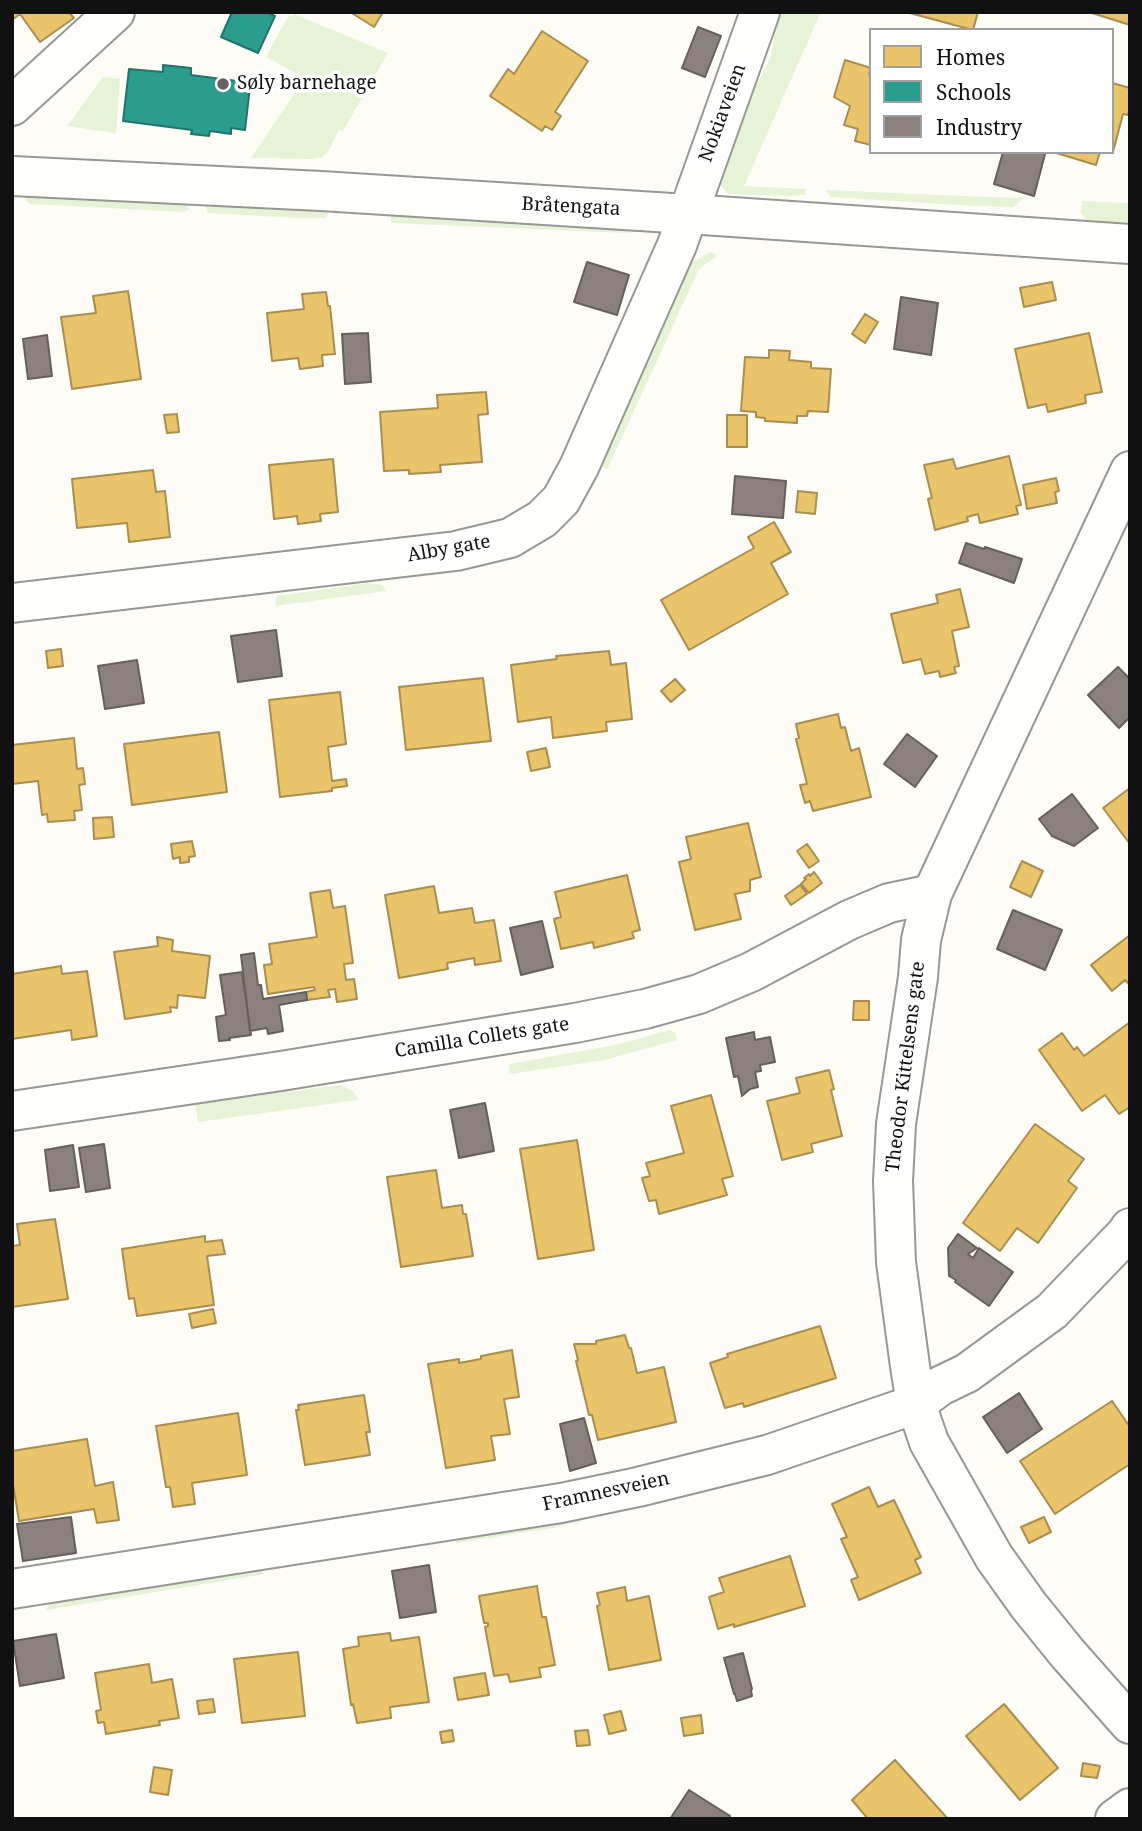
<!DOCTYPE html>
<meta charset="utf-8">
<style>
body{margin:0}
#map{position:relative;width:1142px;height:1831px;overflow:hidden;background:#fdfcf7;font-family:"Noto Serif",serif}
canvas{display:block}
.frame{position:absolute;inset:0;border:14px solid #111;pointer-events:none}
.legend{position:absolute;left:869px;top:28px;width:245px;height:126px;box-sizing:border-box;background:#fff;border:2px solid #a0a0a0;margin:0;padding:9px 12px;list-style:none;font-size:21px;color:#111}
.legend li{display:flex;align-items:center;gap:14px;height:35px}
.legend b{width:35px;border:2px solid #a0a0a0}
</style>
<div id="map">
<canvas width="1142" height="1831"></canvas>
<div class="frame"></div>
<ul class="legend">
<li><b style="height:19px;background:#e9c46a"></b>Homes</li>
<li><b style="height:19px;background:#2a9d8f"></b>Schools</li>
<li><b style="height:19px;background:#8a817c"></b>Industry</li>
</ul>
</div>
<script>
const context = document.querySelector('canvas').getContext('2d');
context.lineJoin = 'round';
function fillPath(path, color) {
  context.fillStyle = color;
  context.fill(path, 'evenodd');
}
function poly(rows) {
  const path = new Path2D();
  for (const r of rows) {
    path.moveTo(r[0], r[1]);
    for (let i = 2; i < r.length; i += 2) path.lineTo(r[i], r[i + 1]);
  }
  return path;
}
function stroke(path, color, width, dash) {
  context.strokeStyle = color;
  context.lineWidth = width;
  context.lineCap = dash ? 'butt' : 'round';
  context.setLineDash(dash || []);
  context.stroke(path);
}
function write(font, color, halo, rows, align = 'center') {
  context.font = font + ' "Noto Serif",serif';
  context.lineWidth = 7;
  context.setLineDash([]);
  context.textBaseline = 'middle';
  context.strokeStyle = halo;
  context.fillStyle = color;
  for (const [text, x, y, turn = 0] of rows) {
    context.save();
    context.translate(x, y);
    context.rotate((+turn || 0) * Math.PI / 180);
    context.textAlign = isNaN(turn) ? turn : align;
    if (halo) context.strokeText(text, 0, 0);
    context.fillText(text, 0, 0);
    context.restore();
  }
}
fillPath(poly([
 [781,12,821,12,744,186,806,189,805,195,787,196,728,194,721,186,719,175,722,152,771,57,774,37],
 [294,14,388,53,343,131,339,130,328,152,322,157,313,159,251,158,305,78,266,57,289,15,293,17],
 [103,77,120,79,116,133,67,126],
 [826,190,987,197,1024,198,1013,207,974,206,831,197],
 [27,195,187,203,189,209,184,212,30,204,26,200],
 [1082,201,1130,203,1130,223,1087,221,1081,212],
 [206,206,242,206,329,211,326,218,298,218,208,213],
 [391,214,633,226,640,231,628,233,391,223],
 [711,252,717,256,699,269,607,470,598,463,688,264],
 [368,583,382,585,386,591,275,606,277,596],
 [670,1030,675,1033,677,1040,605,1060,509,1074,510,1064,615,1045],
 [341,1085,354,1092,358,1100,198,1122,195,1104],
 [577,1516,581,1521,554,1528,456,1543,454,1537],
 [257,1567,265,1574,46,1610,51,1598]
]), '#e7f3d7');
const homes = poly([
 [12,12,69,12,74,18,40,42,20,14,12,20,12,12],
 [350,12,383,12,374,27,350,12],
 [906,12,978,12,973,30,906,12],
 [1089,12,1130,12,1130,25,1089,12],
 [542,31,588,61,555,112,561,116,552,130,545,126,542,131,490,96,508,69,514,74,542,31],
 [845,60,871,68,869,74,871,74,871,145,855,141,858,129,844,125,850,106,834,97,845,60],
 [1112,83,1130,88,1130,108,1128,115,1123,114,1113,152,1112,83],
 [1053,152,1100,152,1096,165,1053,152],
 [1052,282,1056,300,1024,307,1020,288,1052,282],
 [128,291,141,379,72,389,61,317,96,313,93,296,128,291],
 [326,292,328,306,330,306,335,354,322,355,323,366,300,369,298,358,272,361,267,313,304,309,302,294,326,292],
 [865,314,878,322,865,343,852,334,865,314],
 [1089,333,1102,392,1085,395,1086,403,1048,412,1046,404,1028,408,1015,349,1089,333],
 [769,350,790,351,789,360,811,362,811,368,831,369,828,412,808,411,807,416,797,416,797,423,765,421,765,418,756,417,756,412,741,411,745,357,769,358,769,350],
 [486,392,488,414,478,415,482,462,440,465,441,472,409,474,409,470,384,471,380,412,438,408,437,395,486,392],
 [177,414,179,432,167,433,164,415,177,414],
 [727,415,747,415,747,447,727,447,727,415],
 [1009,456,1021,505,1016,506,1018,514,980,523,978,514,967,517,968,521,935,530,928,499,932,498,924,465,953,459,956,469,1009,456],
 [333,459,338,512,320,514,321,521,298,524,297,516,274,519,269,465,333,459],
 [153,470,156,492,165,491,170,537,129,542,127,523,77,528,72,479,153,470],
 [1056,478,1059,491,1055,492,1057,503,1027,509,1023,485,1056,478],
 [798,491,817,493,815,514,796,512,798,491],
 [774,522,791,552,771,563,788,594,689,650,661,600,754,548,748,537,774,522],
 [960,589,969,627,952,631,959,666,954,667,956,673,940,677,939,671,925,674,921,659,903,663,891,614,938,603,936,595,960,589],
 [61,649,63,666,48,668,46,651,61,649],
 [609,651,611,665,626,663,632,719,606,722,607,731,553,738,551,717,518,722,511,665,557,659,556,656,609,651],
 [483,678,491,741,406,750,399,687,483,678],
 [675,679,685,690,671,702,661,691,675,679],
 [340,692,346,744,328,747,332,781,346,779,347,786,332,788,332,791,280,797,269,700,340,692],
 [838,714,841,728,845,727,851,751,859,748,871,797,813,811,810,801,805,803,800,785,807,784,796,739,799,738,796,724,838,714],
 [219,732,227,792,132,805,124,744,219,732],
 [74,738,77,769,83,768,85,784,79,785,82,810,74,811,75,820,48,822,47,814,42,815,38,781,12,784,12,745,74,738],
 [546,748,550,767,531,771,527,752,546,748],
 [1130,788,1130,844,1103,808,1130,788],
 [112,817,114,837,94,839,93,818,112,817],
 [748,823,761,877,750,880,750,891,735,894,741,919,695,930,679,862,691,859,686,837,748,823],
 [192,841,195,856,189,857,189,862,180,863,180,857,173,859,171,844,192,841],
 [807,844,819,861,809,868,797,851,807,844],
 [1022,861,1043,871,1031,897,1010,887,1022,861],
 [814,872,822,883,809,893,801,884,806,879,804,878,809,874,810,876,814,872],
 [627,875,640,930,632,932,634,938,594,948,593,942,561,949,554,919,561,917,555,892,627,875],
 [800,885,807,894,791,905,785,896,800,885],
 [434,886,439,913,472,908,475,923,494,920,501,961,475,965,474,958,447,963,448,969,399,978,385,895,434,886],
 [330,890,333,908,345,906,353,963,344,964,346,980,354,979,357,999,337,1002,335,989,328,990,330,997,307,1000,306,992,315,990,314,987,268,994,264,965,272,964,269,944,317,937,310,893,330,890],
 [1130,935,1130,985,1125,980,1112,991,1091,965,1130,935],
 [157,937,173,940,172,951,210,956,205,998,178,995,177,1008,170,1007,171,1012,125,1019,114,952,158,946,157,937],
 [61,966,62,974,87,971,97,1036,72,1040,71,1030,12,1039,12,974,61,966],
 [854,1001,869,1001,869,1020,853,1020,854,1001],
 [1130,1022,1130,1107,1119,1114,1105,1095,1082,1111,1039,1050,1062,1033,1074,1050,1077,1047,1084,1056,1130,1022],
 [829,1070,834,1089,831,1090,842,1136,811,1144,813,1152,782,1160,767,1101,800,1093,796,1078,829,1070],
 [711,1095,733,1176,722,1179,727,1195,659,1214,656,1200,649,1201,642,1178,650,1176,646,1163,684,1153,671,1106,711,1095],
 [1035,1124,1084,1159,1068,1181,1077,1188,1038,1243,1017,1228,1000,1251,963,1223,1035,1124],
 [577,1140,594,1250,538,1259,520,1149,577,1140],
 [436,1170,442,1208,462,1205,463,1214,466,1214,473,1256,401,1267,387,1177,436,1170],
 [55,1219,68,1299,12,1307,12,1246,20,1245,17,1224,55,1219],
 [205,1236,205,1242,222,1240,225,1254,207,1256,214,1305,137,1316,134,1298,129,1299,122,1249,205,1236],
 [213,1309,216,1323,192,1328,189,1314,213,1309],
 [820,1326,836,1378,744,1407,743,1403,725,1408,710,1363,728,1357,727,1354,820,1326],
 [625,1335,629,1348,631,1348,637,1373,664,1367,676,1422,598,1440,592,1415,589,1415,576,1361,578,1360,574,1344,596,1344,596,1341,625,1335],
 [512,1350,519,1397,504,1399,510,1434,491,1436,495,1460,446,1468,428,1364,459,1359,459,1363,481,1359,481,1356,512,1350],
 [364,1395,370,1432,366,1432,370,1455,305,1465,296,1410,299,1410,298,1405,364,1395],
 [1112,1401,1130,1427,1130,1464,1055,1514,1020,1461,1112,1401],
 [238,1413,247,1475,192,1483,195,1504,173,1507,170,1487,166,1487,156,1426,238,1413],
 [87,1439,95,1486,113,1482,119,1520,97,1523,94,1509,19,1521,12,1478,12,1451,87,1439],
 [869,1487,878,1507,894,1500,921,1557,915,1560,921,1573,859,1600,851,1580,858,1577,841,1539,847,1537,832,1504,869,1487],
 [1044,1517,1051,1532,1029,1543,1021,1527,1044,1517],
 [790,1556,805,1606,734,1627,734,1624,718,1629,709,1597,724,1592,719,1578,790,1556],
 [537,1586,542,1617,546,1617,555,1665,539,1668,541,1677,510,1682,508,1674,494,1676,485,1627,488,1626,488,1623,484,1623,479,1596,537,1586],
 [625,1587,627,1601,649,1596,661,1660,609,1670,597,1606,600,1605,597,1593,625,1587],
 [390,1633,391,1641,419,1637,429,1702,390,1707,391,1718,357,1723,353,1704,351,1705,343,1649,359,1646,358,1637,390,1633],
 [298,1652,305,1716,242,1723,234,1659,298,1652],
 [149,1664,152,1683,172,1679,179,1718,159,1721,160,1725,106,1734,104,1722,98,1723,96,1711,101,1710,95,1673,149,1664],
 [485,1673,489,1695,458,1700,454,1678,485,1673],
 [213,1699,215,1712,199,1714,197,1701,213,1699],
 [1004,1704,1058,1768,1020,1800,966,1736,1004,1704],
 [621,1711,626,1730,609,1734,604,1715,621,1711],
 [701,1715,703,1733,684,1736,681,1718,701,1715],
 [452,1730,454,1741,442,1743,440,1732,452,1730],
 [588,1730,590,1745,577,1746,575,1731,588,1730],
 [895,1760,948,1819,868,1819,852,1800,895,1760],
 [1083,1763,1100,1766,1097,1778,1081,1776,1083,1763],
 [154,1767,172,1770,168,1795,150,1792,154,1767]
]);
fillPath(homes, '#e9c46a');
stroke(homes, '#a88e4f', 2);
const schools = poly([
 [232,12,266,12,275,16,258,53,221,37,232,12],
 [163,65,191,68,191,75,237,81,236,85,250,87,245,130,231,128,231,134,210,131,209,136,191,134,192,130,123,121,129,69,163,72,163,65]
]);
fillPath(schools, '#2a9d8f');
stroke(schools, '#227369', 2);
const industry = poly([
 [698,27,721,36,705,77,682,68,698,27],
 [1003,152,1037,152,1045,154,1034,196,994,184,1003,152],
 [587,262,629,275,617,315,574,302,587,262],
 [901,297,938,303,931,355,894,349,901,297],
 [368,333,371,382,345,384,342,334,368,333],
 [47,335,52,376,28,379,23,339,47,335],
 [735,476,786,481,783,518,732,514,735,476],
 [966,543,984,549,985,547,1022,559,1014,583,959,563,966,543],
 [276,630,282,676,238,682,231,636,276,630],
 [137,660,144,703,105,709,98,666,137,660],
 [1118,667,1130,679,1130,717,1119,728,1088,695,1118,667],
 [907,734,937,756,915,787,884,764,907,734],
 [1072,794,1098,828,1074,846,1052,836,1039,819,1072,794],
 [1013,910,1062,930,1045,970,997,949,1013,910],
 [542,921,553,967,521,975,510,928,542,921],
 [254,953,258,985,261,985,263,999,306,992,307,1000,279,1005,283,1031,268,1034,267,1028,250,1031,241,955,254,953],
 [242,972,251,1035,229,1038,230,1040,219,1041,216,1017,226,1015,220,975,242,972],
 [754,1032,755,1040,770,1037,775,1062,760,1065,761,1071,755,1072,758,1087,750,1089,742,1096,738,1076,734,1077,726,1038,754,1032],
 [485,1103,494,1151,459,1158,450,1110,485,1103],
 [104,1144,110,1188,86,1192,79,1148,104,1144],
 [73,1145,79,1187,50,1191,45,1150,73,1145],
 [958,1234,977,1248,968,1254,973,1258,979,1248,1013,1272,989,1306,955,1282,956,1280,949,1276,948,1248,958,1234],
 [1019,1393,1042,1429,1007,1453,983,1417,1019,1393],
 [584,1418,596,1463,570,1471,560,1424,584,1418],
 [71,1517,76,1553,23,1561,17,1524,71,1517],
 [429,1565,436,1612,400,1618,392,1571,429,1565],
 [56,1634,64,1678,20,1686,13,1641,56,1634],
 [743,1653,752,1689,751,1690,752,1696,737,1701,735,1694,734,1694,724,1658,743,1653],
 [689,1790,730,1816,729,1819,670,1819,689,1790]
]);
fillPath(industry, '#8a817c');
stroke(industry, '#665f5c', 2);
const minor = poly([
 [12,106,115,12],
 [12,603,456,551,510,538,542,519,561,500,579,467,677,245,760,12],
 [12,1111,281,1071,575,1023,645,1009,699,994,751,972,849,920,889,903,932,894],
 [12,1589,561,1503,638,1487,767,1455,916,1404,940,1386,967,1373,1052,1311,1126,1234,1130,1228],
 [1115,1819,1130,1808]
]);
const tertiary = poly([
 [12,176,321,191,688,214,1130,244],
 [1130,471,932,894,921,940,918,977,896,1124,893,1181,896,1262,910,1366,916,1404,929,1442,994,1557,1029,1606,1068,1654,1130,1724]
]);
stroke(minor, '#979795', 42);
stroke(tertiary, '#979795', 42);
stroke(minor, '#fffffe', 38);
stroke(tertiary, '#fffffe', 38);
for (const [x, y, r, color] of [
 [223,84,7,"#646362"]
]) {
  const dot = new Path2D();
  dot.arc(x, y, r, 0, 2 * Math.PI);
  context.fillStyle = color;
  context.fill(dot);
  stroke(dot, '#fff', 2.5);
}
write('19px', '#111', '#fff', [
 ["Søly barnehage",237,84]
], 'left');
write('19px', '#111', '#fff', [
 ["Nokiaveien",723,113,-70],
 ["Bråtengata",571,207,3],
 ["Alby gate",449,549,-10],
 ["Camilla Collets gate",482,1038,-9],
 ["Theodor Kittelsens gate",906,1067,-83],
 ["Framnesveien",606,1492,-12]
]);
</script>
